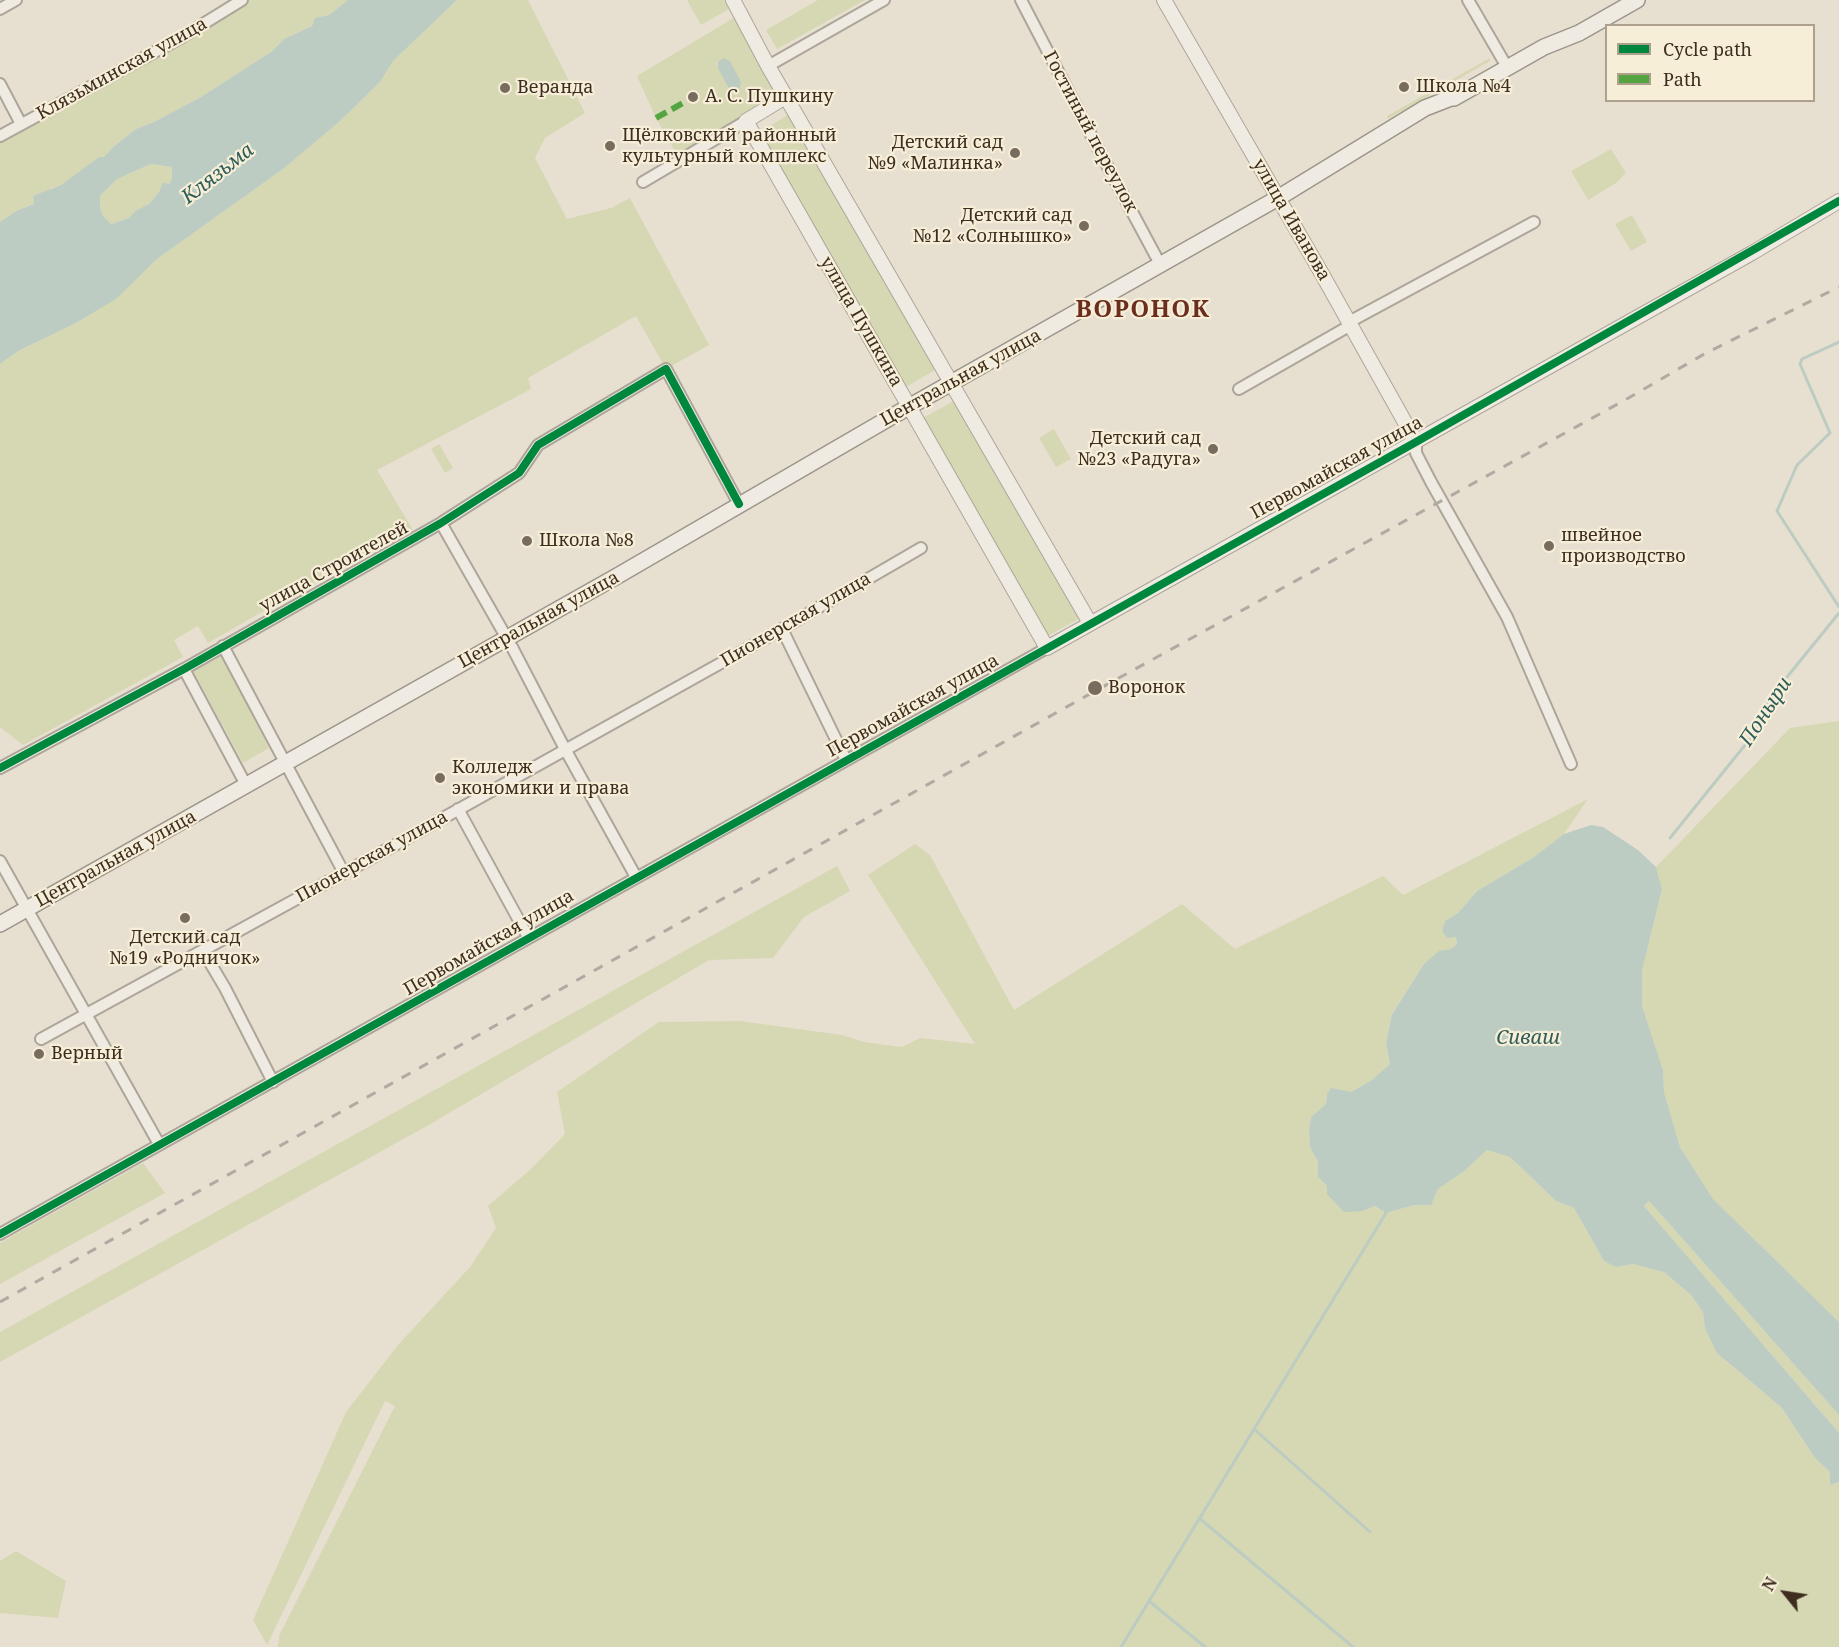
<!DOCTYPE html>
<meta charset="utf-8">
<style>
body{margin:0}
#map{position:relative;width:1839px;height:1647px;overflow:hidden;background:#e7e0d1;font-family:"Noto Serif",serif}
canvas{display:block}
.legend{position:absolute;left:1605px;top:24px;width:210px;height:78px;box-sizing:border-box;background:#f7eed8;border:2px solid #ada18e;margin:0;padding:8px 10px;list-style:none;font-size:18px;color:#3d2e20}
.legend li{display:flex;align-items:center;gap:12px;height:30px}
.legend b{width:30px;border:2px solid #ada18e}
.north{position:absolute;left:1755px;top:1563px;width:60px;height:60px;-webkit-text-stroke:4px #f7eed8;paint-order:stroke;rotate:300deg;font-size:16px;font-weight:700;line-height:24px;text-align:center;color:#3d2e20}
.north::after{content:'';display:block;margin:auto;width:21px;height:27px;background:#3d2e20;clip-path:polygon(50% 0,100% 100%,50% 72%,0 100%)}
</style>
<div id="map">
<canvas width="1839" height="1647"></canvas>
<ul class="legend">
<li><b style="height:8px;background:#00873e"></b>Cycle path</li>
<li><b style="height:8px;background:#54a441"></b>Path</li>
</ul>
<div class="north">N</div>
</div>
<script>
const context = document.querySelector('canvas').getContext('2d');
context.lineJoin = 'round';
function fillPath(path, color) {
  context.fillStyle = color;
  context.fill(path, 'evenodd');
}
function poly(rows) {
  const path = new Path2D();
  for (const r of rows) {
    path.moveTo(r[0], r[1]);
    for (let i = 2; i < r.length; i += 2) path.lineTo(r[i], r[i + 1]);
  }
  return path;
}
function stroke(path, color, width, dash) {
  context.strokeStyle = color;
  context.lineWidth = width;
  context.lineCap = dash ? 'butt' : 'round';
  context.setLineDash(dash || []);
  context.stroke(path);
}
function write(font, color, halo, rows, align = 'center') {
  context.font = font + ' "Noto Serif",serif';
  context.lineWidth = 4.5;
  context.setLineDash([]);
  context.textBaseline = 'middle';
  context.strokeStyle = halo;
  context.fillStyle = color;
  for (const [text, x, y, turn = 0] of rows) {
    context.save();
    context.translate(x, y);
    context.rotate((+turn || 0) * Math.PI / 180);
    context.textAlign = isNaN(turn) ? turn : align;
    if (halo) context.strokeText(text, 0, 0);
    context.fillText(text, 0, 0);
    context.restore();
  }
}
fillPath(poly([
 [242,0,348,0,329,15,315,18,312,26,284,39,271,52,201,97,154,122,136,129,113,147,104,157,99,157,73,177,61,185,51,188,34,204,16,211,0,222,0,136],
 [457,0,528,0,585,113,545,138,535,158,567,219,611,208,630,198,709,345,666,369,636,316,528,378,531,389,377,470,413,530,408,528,208,643,198,626,174,640,183,657,23,745,0,727,0,364,18,351,74,324,115,299,157,259,283,169,339,122,380,82,393,61],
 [687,0,724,0,729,9,701,25],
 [818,0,865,0,777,49,766,30],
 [740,14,787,96,680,160,656,118,637,76],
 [728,60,741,82,729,89,717,64,718,62],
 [1490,58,1490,61,1388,119,1387,116],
 [789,114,935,370,906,387,760,132],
 [1611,149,1626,173,1616,183,1588,200,1571,171],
 [151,164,172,167,172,178,169,184,163,182,159,192,149,204,135,211,129,218,111,224,103,216,100,208,100,196,117,179],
 [1632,215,1647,242,1631,251,1615,224],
 [954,401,1080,618,1044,638,921,419],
 [1054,429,1071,459,1056,467,1039,438],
 [439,444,453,468,445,473,431,449],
 [220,653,269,748,243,763,192,669],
 [1839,721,1839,1322,1713,1199,1680,1147,1664,1092,1663,1070,1642,1006,1642,971,1662,889,1656,867,1790,728],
 [1588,799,1564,834,1534,857,1477,891,1458,913,1445,921,1442,931,1447,938,1456,937,1457,944,1451,949,1439,952,1424,964,1392,1013,1386,1043,1390,1064,1372,1080,1351,1092,1327,1094,1326,1104,1311,1117,1309,1130,1310,1147,1318,1162,1318,1177,1327,1186,1363,1211,1375,1206,1386,1213,1414,1205,1431,1204,1438,1189,1463,1172,1487,1150,1510,1157,1556,1201,1574,1208,1604,1261,1616,1267,1633,1264,1664,1272,1691,1295,1703,1312,1705,1328,1726,1361,1782,1408,1815,1458,1830,1472,1830,1485,1839,1482,1839,1647,278,1647,279,1636,395,1406,385,1401,267,1645,253,1620,346,1412,398,1345,470,1267,496,1228,488,1206,531,1169,565,1134,557,1092,659,1022,740,1021,842,1035,864,1042,902,1047,920,1038,975,1044,868,875,915,844,930,855,1014,1010,1182,904,1235,949,1383,876,1403,895],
 [837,866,850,891,804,917,773,958,709,960,427,1126,0,1362,0,1332],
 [143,1163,165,1193,0,1284,0,1243],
 [1649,1201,1839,1415,1839,1433,1644,1206],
 [16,1551,66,1581,58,1618,0,1613,0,1561]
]), '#d6d7b3');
fillPath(poly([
 [348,0,457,0,393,61,380,82,339,122,283,169,157,259,116,299,74,324,18,351,0,364,0,222,16,211,34,204,33,196,61,185,99,157,104,157,113,147,136,129,154,122,201,97,271,52,284,39,312,26,315,18,329,15],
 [151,164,172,167,172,178,169,184,163,182,159,192,149,204,135,211,129,218,111,224,103,216,100,208,100,196,117,179],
 [724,58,730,61,741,82,739,91,734,92,729,89,718,68,718,62],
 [1591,825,1603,827,1638,850,1656,867,1662,889,1642,971,1642,1006,1663,1070,1664,1092,1680,1147,1713,1199,1839,1322,1839,1415,1649,1201,1644,1206,1839,1433,1839,1482,1830,1485,1830,1472,1815,1458,1782,1408,1717,1353,1705,1328,1703,1312,1691,1295,1664,1272,1633,1264,1616,1267,1604,1261,1574,1208,1556,1201,1510,1157,1487,1150,1463,1172,1438,1189,1431,1205,1414,1205,1386,1213,1375,1206,1363,1211,1344,1212,1327,1194,1327,1186,1318,1177,1318,1162,1310,1147,1309,1130,1311,1117,1326,1104,1327,1094,1331,1088,1351,1092,1372,1080,1390,1064,1386,1043,1392,1014,1424,964,1439,951,1451,949,1457,944,1456,937,1447,938,1442,931,1445,921,1458,913,1477,891,1534,857,1564,834]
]), '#bcccc2');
stroke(poly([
 [1839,342,1802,359,1800,364,1830,433,1797,465,1777,511,1839,607],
 [1670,838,1758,729,1770,698,1839,613],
 [1254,1429,1370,1532],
 [1199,1518,1353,1647],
 [1149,1601,1205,1647],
 [1121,1647,1386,1213]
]), '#bcccc2', 3);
const minor = poly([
 [1021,0,1101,154,1160,264],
 [1468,0,1507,67],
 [0,9,16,0],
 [768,66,884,0],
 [0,84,21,124],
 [0,136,182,37,242,0],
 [643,182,746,121],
 [1349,322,1534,222],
 [1239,389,1351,325],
 [1416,442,1416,453,1431,482,1507,617,1571,764],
 [441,523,513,649,565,749,636,877],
 [782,629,846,760],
 [223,646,344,873],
 [184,669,246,785],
 [0,768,184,669,441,523,519,473,538,445,666,369,739,504],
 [458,809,528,937],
 [0,861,159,1144],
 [203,951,225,988,273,1082],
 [41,1039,384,851,773,634,921,548],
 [0,1234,1047,648]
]);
const tertiary = poly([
 [733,0,768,66,1090,623],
 [1164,0,1322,274,1416,442],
 [787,96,746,121,1047,648,1752,253,1839,201]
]);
const secondary = poly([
 [1454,98,1544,47,1579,33,1637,0],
 [0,924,619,575,891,417,1278,198,1425,108,1461,94]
]);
stroke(minor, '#ada599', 14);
stroke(tertiary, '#ada599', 16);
stroke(secondary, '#9c958a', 18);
stroke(minor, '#efebe3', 10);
stroke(tertiary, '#efebe3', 14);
stroke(secondary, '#efebe3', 15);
stroke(poly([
 [0,1302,1097,690,1625,400,1706,353,1839,287]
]), '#afaaa2', 3, [10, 10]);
stroke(poly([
 [656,118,683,103]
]), '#54a441', 6, [12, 6]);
stroke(poly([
 [0,768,184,669,441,523,519,473,538,445,666,369,739,504],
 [0,1234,1416,442,1839,201]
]), '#00873e', 8);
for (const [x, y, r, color] of [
 [1404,87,6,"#786c5e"],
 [505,88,6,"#786c5e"],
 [693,97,6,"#786c5e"],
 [610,146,6,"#786c5e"],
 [1015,153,6,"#786c5e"],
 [1084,226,6,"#786c5e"],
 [1213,449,6,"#786c5e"],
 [527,541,6,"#786c5e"],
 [1549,546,6,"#786c5e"],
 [1095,688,8,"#786c5e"],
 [440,778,6,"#786c5e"],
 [185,918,6,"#786c5e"],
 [39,1054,6,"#786c5e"]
]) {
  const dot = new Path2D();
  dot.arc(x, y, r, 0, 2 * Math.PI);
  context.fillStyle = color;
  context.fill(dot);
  stroke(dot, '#f7eed8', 2);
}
write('18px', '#3d2e20', '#f7eed8', [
 ["Клязьминская улица",122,69,-29],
 ["Гостиный переулок",1090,132,62],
 ["улица Иванова",1291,220,60],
 ["улица Пушкина",861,322,60],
 ["Центральная улица",961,378,-29],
 ["Первомайская улица",1337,468,-29],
 ["улица Строителей",334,567,-29],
 ["Центральная улица",539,620,-29],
 ["Пионерская улица",796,620,-30],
 ["Первомайская улица",913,706,-29],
 ["Пионерская улица",372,857,-29],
 ["Центральная улица",116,859,-29],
 ["Первомайская улица",489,943,-30]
]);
write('18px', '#3d2e20', '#f7eed8', [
 ["Школа №4",1416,87],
 ["Веранда",517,88],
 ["А. С. Пушкину",705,97],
 ["Щёлковский районный",622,136],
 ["культурный комплекс",622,157],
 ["Детский сад",1003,143,"right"],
 ["№9 «Малинка»",1003,164,"right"],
 ["Детский сад",1072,216,"right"],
 ["№12 «Солнышко»",1072,237,"right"],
 ["Детский сад",1201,439,"right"],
 ["№23 «Радуга»",1201,460,"right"],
 ["швейное",1561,536],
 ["производство",1561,557],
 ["Школа №8",539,541],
 ["Воронок",1108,688],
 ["Колледж",452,768],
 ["экономики и права",452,789],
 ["Детский сад",185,938,"center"],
 ["№19 «Родничок»",185,959,"center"],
 ["Верный",51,1054]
], 'left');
write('italic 20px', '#2f5d5a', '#f7eed8', [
 ["Клязьма",218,174,-38],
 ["Поныри",1766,712,-57],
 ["Сиваш",1528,1038]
]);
context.letterSpacing = '1.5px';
write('bold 24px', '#6b2e1e', '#f7eed8', [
 ["ВОРОНОК",1143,310]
]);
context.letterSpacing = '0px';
</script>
